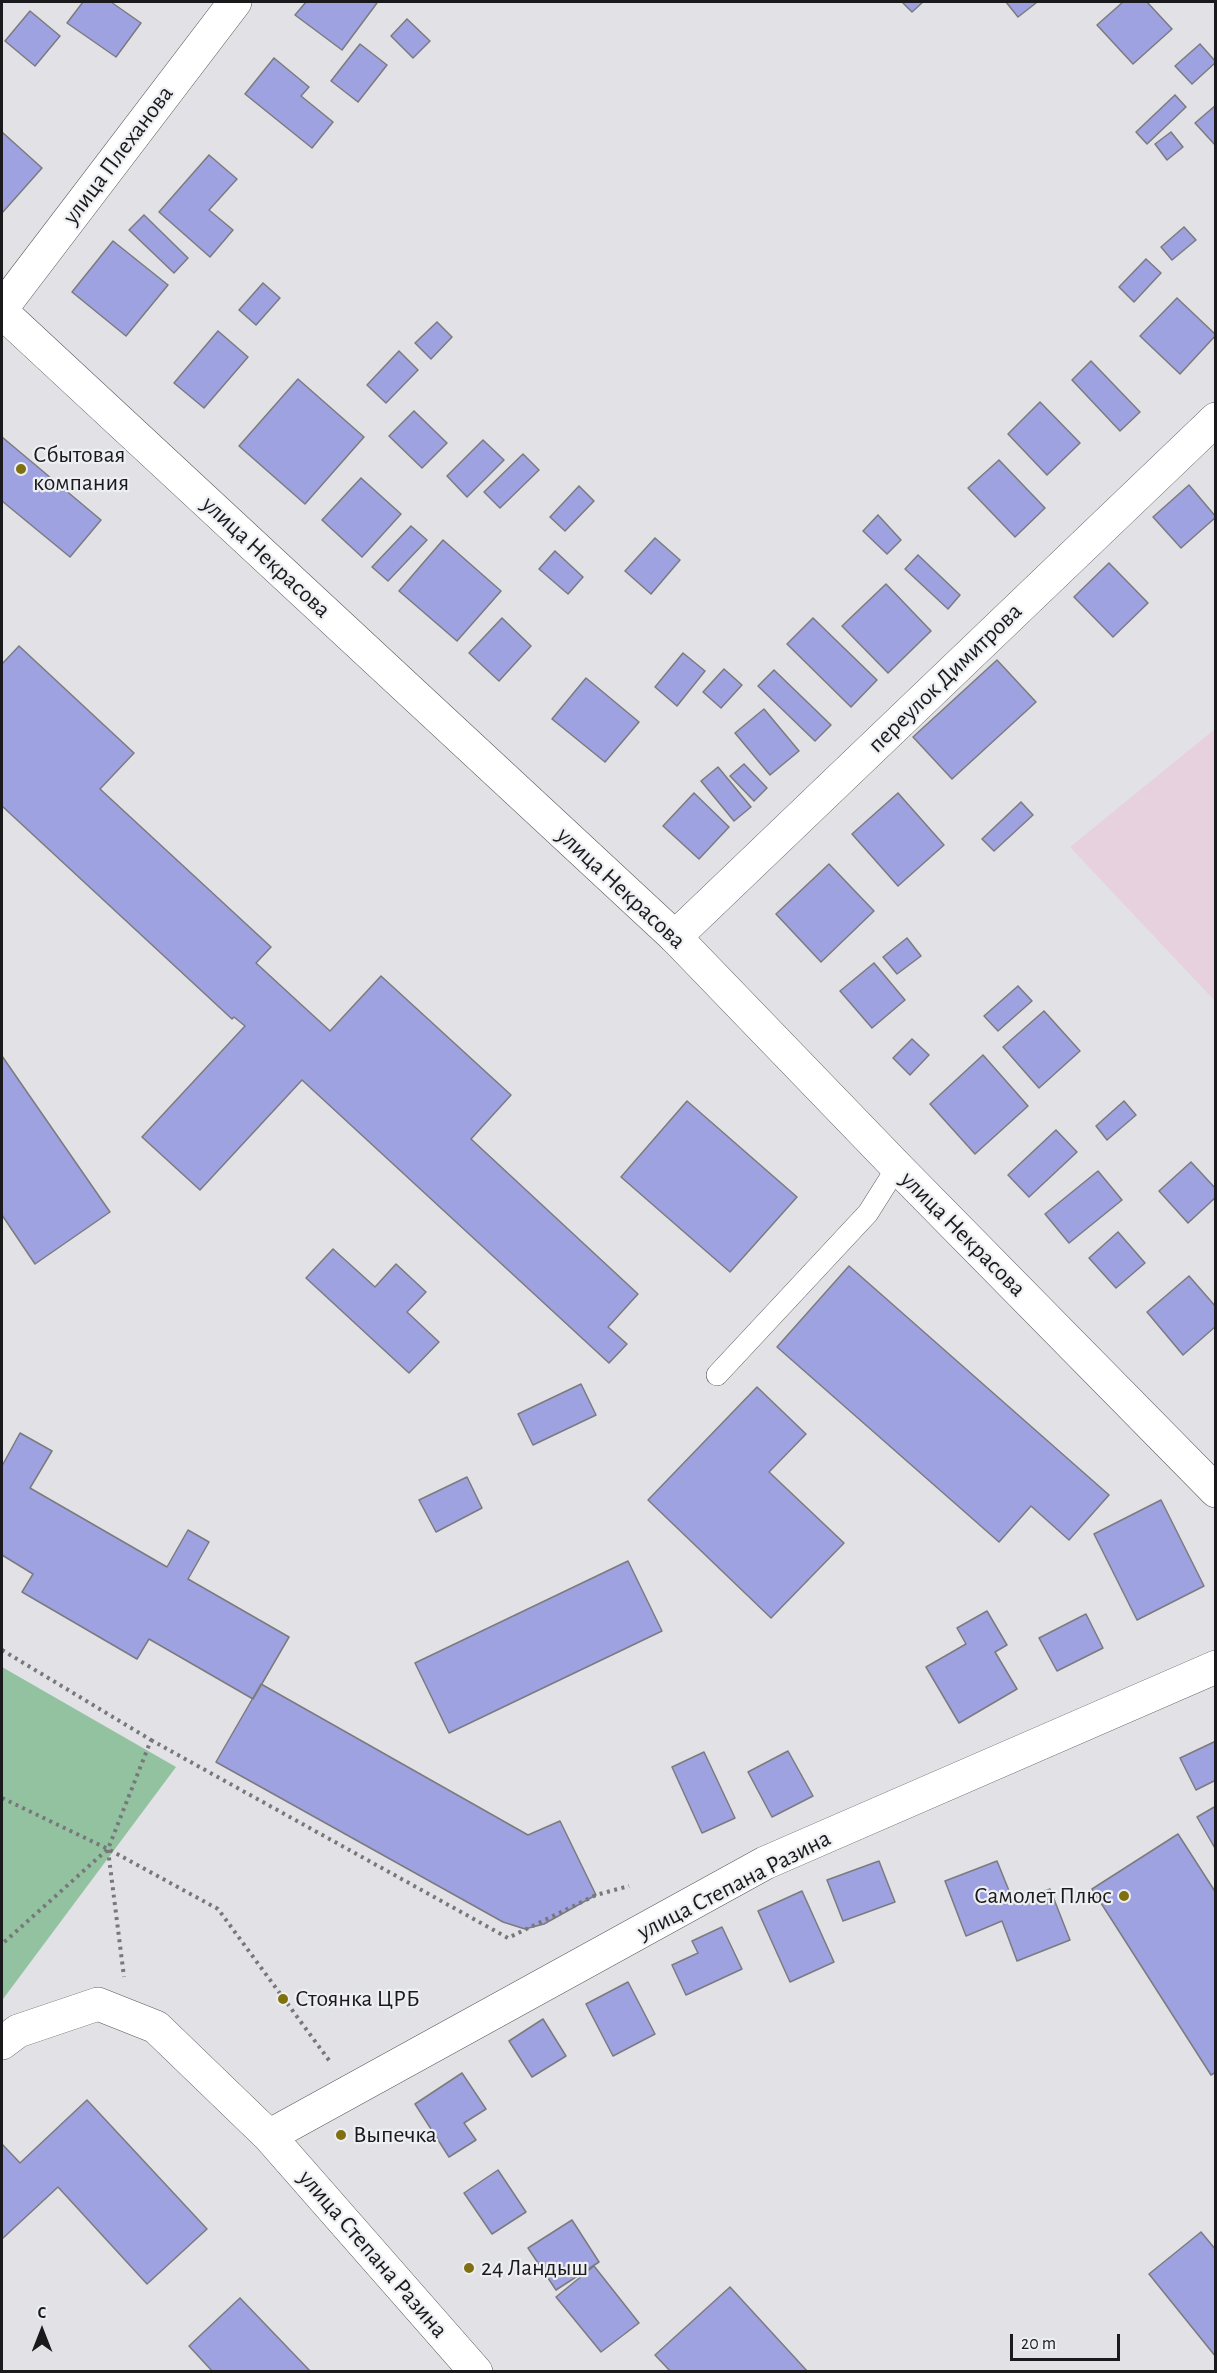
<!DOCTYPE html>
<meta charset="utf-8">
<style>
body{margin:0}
#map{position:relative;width:1217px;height:2373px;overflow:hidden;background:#e1e1e6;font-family:"Alegreya Sans",sans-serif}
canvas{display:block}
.frame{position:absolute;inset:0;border:3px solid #1a1a1c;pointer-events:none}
.north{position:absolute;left:12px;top:2301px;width:60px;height:60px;-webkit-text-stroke:4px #eeeff3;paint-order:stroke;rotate:0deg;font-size:16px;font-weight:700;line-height:24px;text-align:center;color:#1a1a1c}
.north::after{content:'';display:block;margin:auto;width:21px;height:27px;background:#1a1a1c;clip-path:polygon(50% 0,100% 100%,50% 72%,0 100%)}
.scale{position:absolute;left:1010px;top:2334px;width:110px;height:27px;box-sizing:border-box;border:3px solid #1a1a1c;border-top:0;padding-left:8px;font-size:18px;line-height:21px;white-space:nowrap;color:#1a1a1c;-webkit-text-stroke:4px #eeeff3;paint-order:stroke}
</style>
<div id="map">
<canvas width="1217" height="2373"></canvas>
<div class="frame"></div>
<div class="north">С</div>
<div class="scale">20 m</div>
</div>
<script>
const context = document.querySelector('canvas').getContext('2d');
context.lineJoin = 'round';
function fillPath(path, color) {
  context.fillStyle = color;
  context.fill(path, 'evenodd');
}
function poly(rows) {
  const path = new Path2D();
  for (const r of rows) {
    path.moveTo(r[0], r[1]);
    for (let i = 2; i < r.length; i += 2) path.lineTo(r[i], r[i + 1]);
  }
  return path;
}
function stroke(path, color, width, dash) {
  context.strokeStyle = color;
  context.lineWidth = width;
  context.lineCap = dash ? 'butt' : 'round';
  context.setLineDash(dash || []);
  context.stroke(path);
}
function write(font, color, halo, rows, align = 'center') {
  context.font = font + ' "Alegreya Sans",sans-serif';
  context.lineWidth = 4.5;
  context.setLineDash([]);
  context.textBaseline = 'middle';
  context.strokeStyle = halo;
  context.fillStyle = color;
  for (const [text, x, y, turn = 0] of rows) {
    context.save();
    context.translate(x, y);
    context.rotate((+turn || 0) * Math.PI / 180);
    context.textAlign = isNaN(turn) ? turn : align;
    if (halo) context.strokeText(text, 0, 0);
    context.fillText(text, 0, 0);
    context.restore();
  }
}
fillPath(poly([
 [1215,729,1215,1001,1070,847]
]), '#e7d1de');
fillPath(poly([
 [2,1667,176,1767,3,1999,2,1998]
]), '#92c29f');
const building = poly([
 [83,2,111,2,141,23,116,57,67,23,83,2],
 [306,2,374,2,377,3,342,50,295,15,306,2],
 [902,2,923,2,912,12,902,2],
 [1006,2,1035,2,1036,3,1018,17,1006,2],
 [1123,2,1147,2,1172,29,1133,64,1097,25,1123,2],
 [30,11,60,36,35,66,5,41,30,11],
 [407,19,430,41,413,58,391,36,407,19],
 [360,44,387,65,358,102,331,81,360,44],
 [1200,44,1216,62,1192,84,1175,66,1200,44],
 [274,58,309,87,301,96,333,122,312,148,245,94,274,58],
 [1175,95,1186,107,1147,144,1136,132,1175,95],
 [1216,105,1216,146,1195,123,1216,105],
 [2,132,42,168,2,213,2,132],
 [1171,132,1183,147,1167,160,1155,144,1171,132],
 [209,155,237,179,209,210,233,230,210,257,159,212,209,155],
 [144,215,188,258,174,273,129,230,144,215],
 [1184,227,1196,240,1172,260,1161,247,1184,227],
 [113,241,168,285,126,336,72,292,113,241],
 [1146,259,1161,273,1134,302,1119,287,1146,259],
 [263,283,280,298,256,325,239,310,263,283],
 [1177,298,1216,335,1180,374,1140,336,1177,298],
 [437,322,452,337,431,359,415,343,437,322],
 [218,331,248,357,204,408,174,383,218,331],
 [399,351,418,370,386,403,367,385,399,351],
 [1091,361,1140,412,1120,431,1072,380,1091,361],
 [298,379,364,437,305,504,239,446,298,379],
 [1040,402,1080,443,1047,475,1008,434,1040,402],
 [414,411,447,443,422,468,389,436,414,411],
 [2,437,101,520,70,557,2,501,2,437],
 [483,440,504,460,467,497,447,476,483,440],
 [523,454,539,470,500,508,484,492,523,454],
 [999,460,1045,508,1015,537,968,488,999,460],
 [361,478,401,514,362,557,322,520,361,478],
 [1189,485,1216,517,1181,548,1153,517,1189,485],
 [579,486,594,501,565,531,550,517,579,486],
 [878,515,901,540,887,554,863,531,878,515],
 [411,526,427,540,388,581,372,567,411,526],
 [655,538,680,560,651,594,625,571,655,538],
 [443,540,501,591,457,641,399,591,443,540],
 [555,551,583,577,568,594,539,569,555,551],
 [918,555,960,595,948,609,905,569,918,555],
 [1109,563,1148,603,1113,637,1074,597,1109,563],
 [886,584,931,631,888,673,842,626,886,584],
 [502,618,531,646,499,681,469,653,502,618],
 [813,618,877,680,851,707,787,644,813,618],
 [19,646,134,753,100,789,271,947,256,963,330,1031,381,976,511,1095,471,1139,638,1294,608,1327,627,1344,609,1363,302,1080,200,1190,142,1137,245,1026,234,1017,232,1019,2,806,2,664,19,646],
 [683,653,705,671,677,706,655,687,683,653],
 [997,660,1036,702,952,779,913,737,997,660],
 [724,669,742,685,721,708,703,692,724,669],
 [774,670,831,725,815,741,758,686,774,670],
 [586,678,639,722,605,762,552,719,586,678],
 [764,709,799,751,770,775,735,733,764,709],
 [744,764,767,788,754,801,730,776,744,764],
 [718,767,751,807,734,821,701,781,718,767],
 [694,793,729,827,699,859,663,826,694,793],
 [898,793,944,845,898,886,852,834,898,793],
 [1021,802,1033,815,994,851,982,839,1021,802],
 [829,864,874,911,821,962,776,914,829,864],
 [907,938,921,956,897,974,883,957,907,938],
 [874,963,905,1000,872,1028,840,991,874,963],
 [1018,986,1032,1001,998,1031,984,1016,1018,986],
 [1044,1011,1080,1051,1039,1088,1003,1047,1044,1011],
 [912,1039,929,1055,910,1075,893,1058,912,1039],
 [983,1055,1028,1106,975,1154,930,1104,983,1055],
 [2,1056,110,1212,35,1264,2,1215,2,1056],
 [687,1101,797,1197,730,1272,621,1177,687,1101],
 [1124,1101,1136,1115,1107,1140,1096,1126,1124,1101],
 [1056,1130,1077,1152,1029,1197,1008,1175,1056,1130],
 [1191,1162,1216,1189,1216,1197,1188,1223,1159,1191,1191,1162],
 [1098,1171,1122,1200,1069,1243,1045,1214,1098,1171],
 [1118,1232,1145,1263,1116,1288,1089,1258,1118,1232],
 [333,1249,375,1287,396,1264,426,1292,407,1312,439,1342,409,1373,306,1278,333,1249],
 [849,1266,1109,1495,1069,1540,1031,1506,999,1542,777,1347,849,1266],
 [1189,1276,1216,1307,1216,1326,1183,1355,1147,1312,1189,1276],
 [581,1384,596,1415,533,1445,518,1414,581,1384],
 [757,1387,806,1434,769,1472,844,1543,771,1618,648,1500,757,1387],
 [20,1433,52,1451,30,1488,167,1567,188,1530,209,1542,188,1579,289,1637,253,1699,149,1639,137,1659,22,1592,33,1574,2,1555,2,1466,20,1433],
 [467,1477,482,1508,436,1532,419,1500,467,1477],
 [1161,1500,1204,1586,1137,1620,1094,1534,1161,1500],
 [628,1561,662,1631,449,1733,415,1663,628,1561],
 [987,1611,1007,1645,995,1652,1017,1689,959,1723,926,1667,966,1644,957,1628,987,1611],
 [1086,1614,1103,1648,1057,1671,1039,1638,1086,1614],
 [261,1684,528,1835,560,1821,596,1895,544,1924,525,1929,503,1922,216,1762,261,1684],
 [1216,1741,1216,1780,1196,1790,1180,1758,1216,1741],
 [788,1751,813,1796,772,1817,748,1772,788,1751],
 [704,1752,735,1818,702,1833,672,1767,704,1752],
 [1216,1806,1216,1850,1197,1817,1216,1806],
 [1178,1834,1216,1893,1216,2072,1211,2075,1092,1889,1178,1834],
 [879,1861,895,1902,843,1921,827,1880,879,1861],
 [997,1861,1014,1903,1050,1889,1070,1940,1017,1961,1002,1921,966,1936,945,1881,997,1861],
 [802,1891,834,1962,790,1982,758,1911,802,1891],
 [722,1927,742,1969,686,1995,672,1965,698,1953,692,1941,722,1927],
 [628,1982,655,2034,613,2056,586,2004,628,1982],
 [543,2019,566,2056,532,2077,509,2041,543,2019],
 [462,2073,486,2109,464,2123,476,2140,449,2157,415,2104,462,2073],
 [87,2100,207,2229,147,2284,58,2187,2,2239,2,2144,20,2163,87,2100],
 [498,2170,526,2212,492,2234,464,2193,498,2170],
 [572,2220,599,2262,556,2290,528,2248,572,2220],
 [1201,2232,1216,2250,1216,2357,1149,2274,1201,2232],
 [594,2266,639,2323,601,2352,556,2297,594,2266],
 [730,2287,808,2372,671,2372,655,2355,730,2287],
 [240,2298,311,2372,213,2372,189,2346,240,2298]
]);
fillPath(building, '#9ea2e0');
stroke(building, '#7b7b7f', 1.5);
const lane = poly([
 [717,1375,868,1213,897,1167]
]);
const street = poly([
 [2,308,235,2],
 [675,937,1216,419]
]);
const secondary = poly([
 [2,312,675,937,897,1167,1216,1491],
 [2,2043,18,2031,98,2004,156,2027,269,2136,476,2372],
 [269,2136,765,1863,1216,1667]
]);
stroke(lane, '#59595d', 22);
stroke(street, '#59595d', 34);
stroke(secondary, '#59595d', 34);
stroke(poly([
 [2,1650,151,1740,108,1849,2,1944],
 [151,1740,508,1938,596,1895,629,1886],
 [2,1798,108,1849,218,1909,331,2063],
 [108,1850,124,1977]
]), '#78787c', 4, [3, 4.5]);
stroke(lane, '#fff', 21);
stroke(street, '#fff', 33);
stroke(secondary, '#fff', 33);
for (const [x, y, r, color] of [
 [21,469,6,"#80700f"],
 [1124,1896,6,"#80700f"],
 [283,1999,6,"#80700f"],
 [341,2135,6,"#80700f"],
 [469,2268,6,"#80700f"]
]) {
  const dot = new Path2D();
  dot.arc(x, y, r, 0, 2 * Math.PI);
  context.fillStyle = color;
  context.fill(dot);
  stroke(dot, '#eeeff3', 2);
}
write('24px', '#1a1a1c', '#eeeff3', [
 ["улица Плеханова",118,155,-53],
 ["улица Некрасова",266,557,43],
 ["переулок Димитрова",945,678,-44],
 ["улица Некрасова",621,888,43],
 ["улица Некрасова",963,1234,45],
 ["улица Степана Разина",734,1885,-27],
 ["улица Степана Разина",373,2254,49]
]);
write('24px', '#1a1a1c', '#eeeff3', [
 ["Сбытовая",33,455],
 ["компания",33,483],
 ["Самолет Плюс",1112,1896,"right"],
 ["Стоянка ЦРБ",295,1999],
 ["Выпечка",353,2135],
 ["24 Ландыш",481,2268]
], 'left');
</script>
